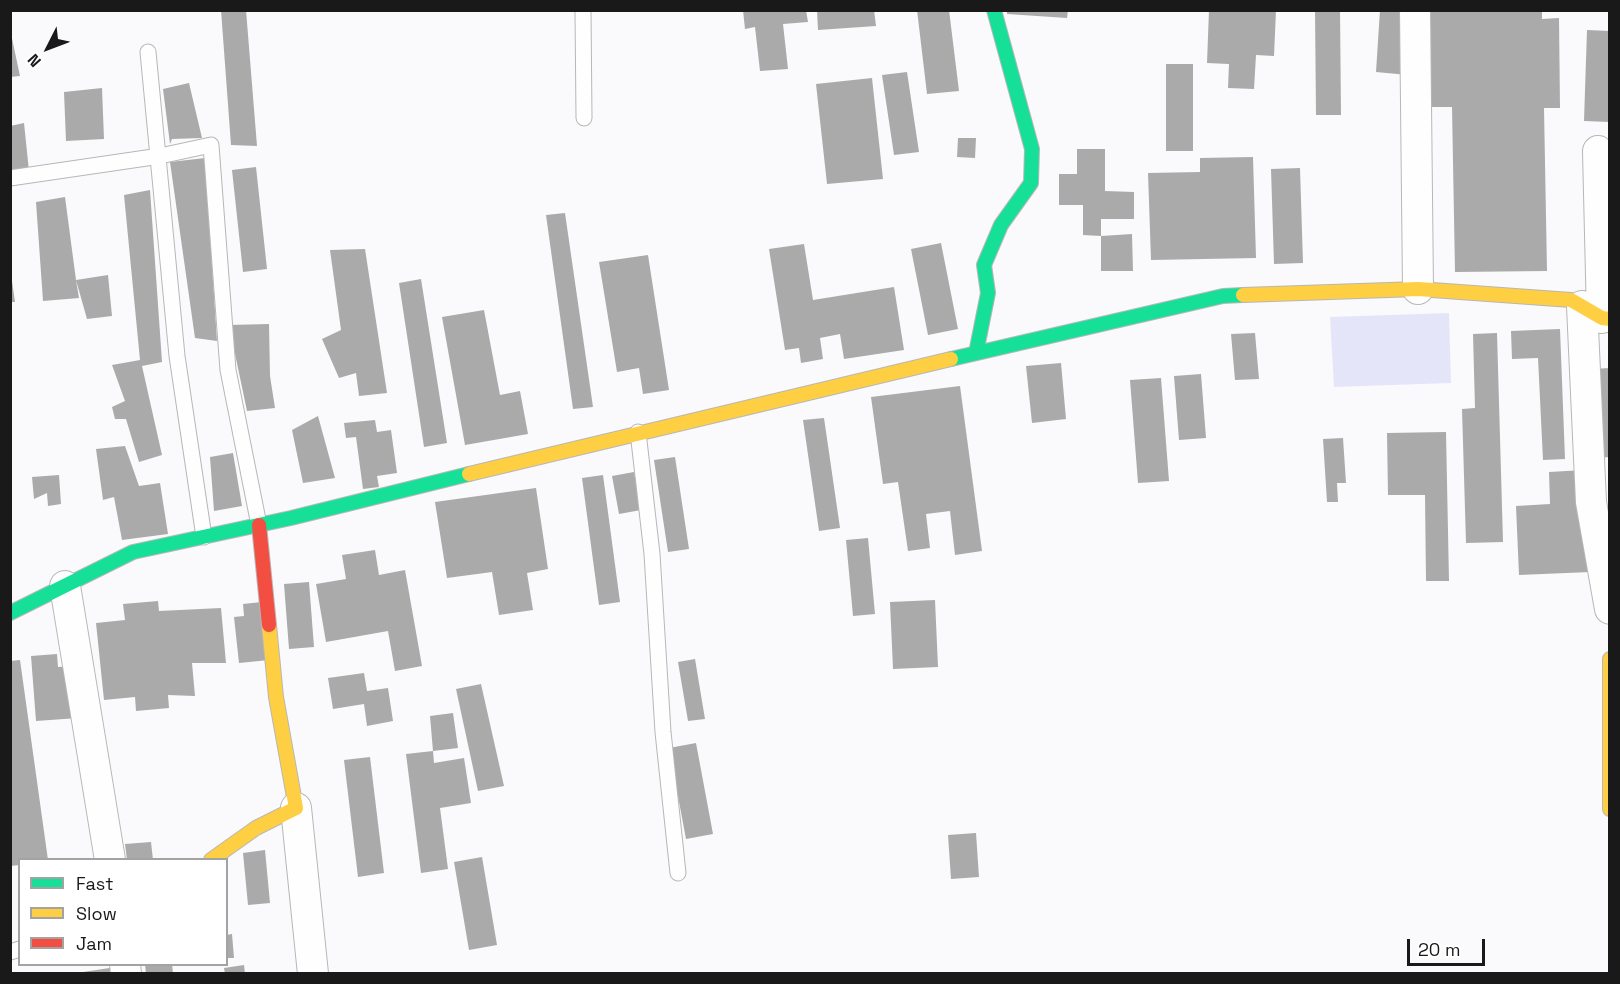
<!DOCTYPE html>
<style>
body{margin:0}
#map{position:relative;width:1620px;height:984px;overflow:hidden;background:#fafafc;font-family:"Space Grotesk",sans-serif}
canvas{display:block}
.frame{position:absolute;inset:0;border:12px solid #19191a;pointer-events:none}
.legend{position:absolute;left:18px;top:858px;width:210px;height:108px;box-sizing:border-box;background:#fff;border:2px solid #a3a3a3;margin:0;padding:8px 10px;list-style:none;font-size:18px;color:#19191a}
.legend li{display:flex;align-items:center;gap:12px;height:30px}
.legend b{width:30px;border:2px solid #a3a3a3}
.north{position:absolute;left:18px;top:18px;width:60px;height:60px;-webkit-text-stroke:4px #fff;paint-order:stroke;rotate:228deg;font-size:16px;font-weight:700;line-height:24px;text-align:center;color:#19191a}
.north::after{content:'';display:block;margin:auto;width:21px;height:27px;background:#19191a;clip-path:polygon(50% 0,100% 100%,50% 72%,0 100%)}
.scale{position:absolute;left:1407px;top:939px;width:78px;height:27px;box-sizing:border-box;border:3px solid #19191a;border-top:0;padding-left:8px;font-size:18px;line-height:21px;white-space:nowrap;color:#19191a;-webkit-text-stroke:4px #fff;paint-order:stroke}
</style>
<div id="map">
<canvas width="1620" height="984"></canvas>
<div class="frame"></div>
<ul class="legend">
<li><b style="height:8px;background:#16e098"></b>Fast</li>
<li><b style="height:8px;background:#ffcf43"></b>Slow</li>
<li><b style="height:8px;background:#f24e42"></b>Jam</li>
</ul>
<div class="north">N</div>
<div class="scale">20 m</div>
</div>
<script>
const context = document.querySelector('canvas').getContext('2d');
context.lineJoin = 'round';
function fillPath(path, color) {
  context.fillStyle = color;
  context.fill(path, 'evenodd');
}
function poly(rows) {
  const path = new Path2D();
  for (const r of rows) {
    path.moveTo(r[0], r[1]);
    for (let i = 2; i < r.length; i += 2) path.lineTo(r[i], r[i + 1]);
  }
  return path;
}
function stroke(path, color, width, dash) {
  context.strokeStyle = color;
  context.lineWidth = width;
  context.lineCap = dash ? 'butt' : 'round';
  context.setLineDash(dash || []);
  context.stroke(path);
}
fillPath(poly([
 [1449,313,1451,383,1334,387,1330,317]
]), '#e5e5fa');
fillPath(poly([
 [221,10,246,10,257,146,231,145],
 [743,10,806,10,808,22,783,24,788,69,760,71,755,27,745,29],
 [817,10,874,10,876,26,818,30],
 [917,10,949,10,959,91,927,94],
 [1007,10,1068,10,1067,18,1007,14],
 [1209,10,1276,10,1274,56,1256,55,1254,89,1228,88,1229,64,1207,63],
 [1315,10,1340,10,1341,115,1316,115],
 [1380,10,1412,11,1408,75,1376,72],
 [1542,10,1542,19,1559,18,1560,108,1544,108,1547,271,1455,272,1452,107,1431,107,1430,12],
 [10,29,20,76,10,77],
 [1587,30,1610,31,1610,122,1584,121],
 [1166,64,1193,64,1193,151,1166,151],
 [907,72,919,152,894,155,882,75],
 [872,78,883,179,827,184,816,84],
 [189,83,202,138,172,139,170,144,163,89],
 [102,88,104,139,66,141,64,92],
 [24,123,29,171,10,173,10,126],
 [958,138,976,138,975,158,957,157],
 [1077,149,1105,149,1105,191,1134,192,1134,219,1101,219,1101,236,1083,235,1083,205,1059,205,1059,174,1077,174],
 [1253,157,1256,258,1151,260,1148,173,1200,172,1200,158],
 [205,158,217,341,195,338,170,162],
 [256,167,267,269,243,272,232,170],
 [1300,168,1303,263,1274,264,1271,169],
 [150,190,162,362,142,366,162,455,139,462,126,419,115,419,112,407,125,401,112,365,140,360,124,195],
 [65,197,76,280,108,275,112,316,87,319,76,280,79,298,43,301,36,202],
 [565,213,593,407,573,409,546,215],
 [1132,234,1133,271,1101,271,1101,236],
 [941,243,958,329,928,335,911,249],
 [804,244,813,300,894,287,904,350,844,359,840,334,820,338,823,359,801,363,799,348,785,350,769,249],
 [365,249,387,393,359,396,356,373,339,378,322,339,341,330,330,250],
 [648,255,669,390,643,394,639,368,617,372,599,262],
 [10,267,15,302,10,302],
 [421,279,447,443,424,447,399,283],
 [484,310,500,395,520,391,528,434,465,445,442,317],
 [269,324,270,376,275,408,247,411,229,325],
 [1560,329,1565,459,1543,460,1538,358,1512,359,1511,331],
 [1255,333,1259,379,1235,380,1231,334],
 [1497,333,1503,542,1466,543,1462,409,1475,408,1473,334],
 [1061,363,1066,419,1032,423,1026,366],
 [1610,368,1610,457,1596,458,1592,369],
 [1201,374,1206,438,1179,440,1174,376],
 [1161,378,1169,481,1138,483,1130,380],
 [960,386,982,551,955,555,950,511,926,514,930,548,908,551,898,482,883,484,871,397],
 [318,416,335,478,303,483,292,430],
 [824,418,840,528,819,531,803,420],
 [375,420,377,432,391,430,397,473,377,476,379,487,363,489,356,437,346,438,344,423],
 [1446,432,1449,581,1426,581,1425,495,1388,495,1387,433],
 [1343,438,1346,483,1337,483,1338,502,1327,502,1323,439],
 [125,446,139,486,160,483,168,534,122,540,114,497,103,500,96,449],
 [233,453,242,506,214,511,210,457],
 [675,457,689,549,668,552,654,460],
 [1584,470,1590,572,1519,575,1516,506,1550,504,1549,472],
 [634,472,641,510,619,514,612,476],
 [59,475,61,504,48,506,47,493,34,499,32,477],
 [603,475,620,602,599,605,582,478],
 [536,488,548,569,527,573,533,610,499,615,492,572,447,578,435,502],
 [868,538,875,614,853,616,846,540],
 [375,550,379,575,405,570,422,666,395,671,388,631,326,642,316,584,346,579,342,555],
 [309,582,314,647,289,649,284,584],
 [935,600,938,667,893,669,890,602],
 [158,601,159,611,221,608,226,663,192,663,195,696,168,695,169,708,136,711,135,697,104,700,96,623,125,620,123,604],
 [262,602,269,660,239,663,234,617,244,616,243,604],
 [57,654,58,667,74,666,78,718,36,721,31,656],
 [695,659,705,719,688,721,678,662],
 [20,660,48,860,20,860,20,865,10,866,10,661],
 [364,673,367,691,388,688,393,721,367,726,364,704,333,709,328,678],
 [481,684,504,786,478,791,456,689],
 [453,713,458,748,433,751,430,716],
 [696,743,713,834,686,839,669,748],
 [433,751,434,763,464,758,471,803,440,808,448,869,421,873,406,754],
 [370,757,384,873,358,877,344,760],
 [976,833,979,877,951,879,948,835],
 [151,842,153,860,127,860,125,844],
 [265,850,270,903,248,905,243,853],
 [482,857,497,945,469,950,454,862],
 [232,934,234,958,226,958,226,935],
 [145,964,172,964,173,974,146,974],
 [244,965,245,974,225,974,224,968],
 [116,967,117,974,83,974,83,972]
]), '#aaaaab');
const lane = poly([
 [583,10,584,118],
 [148,52,177,356,204,537],
 [10,178,160,156,211,145,228,370,259,525],
 [638,432,652,554,663,732,678,873],
 [10,952,20,949]
]);
const street = poly([
 [1415,10,1418,289],
 [1598,151,1602,318],
 [1582,306,1591,502,1610,609],
 [65,586,110,860],
 [296,808,313,974],
 [125,964,126,974]
]);
const fast = poly([
 [976,353,988,293,984,265,1001,225,1031,183,1032,149,994,10],
 [951,359,1223,296,1243,295],
 [10,613,133,552,291,518,469,474]
]);
const slow = poly([
 [1243,295,1418,289,1571,300,1602,318,1610,319],
 [469,474,951,359],
 [1610,659,1610,809],
 [211,860,256,828,296,808,276,697,269,625]
]);
const jam = poly([
 [259,525,269,625]
]);
stroke(lane, '#b7b7b8', 17);
stroke(street, '#b7b7b8', 32);
stroke(fast, '#b7b7b8', 16);
stroke(slow, '#b7b7b8', 16);
stroke(jam, '#b7b7b8', 16);
stroke(lane, '#fefeff', 15);
stroke(street, '#fefeff', 30);
stroke(fast, '#16e098', 14);
stroke(slow, '#ffcf43', 14);
stroke(jam, '#f24e42', 14);
</script>
